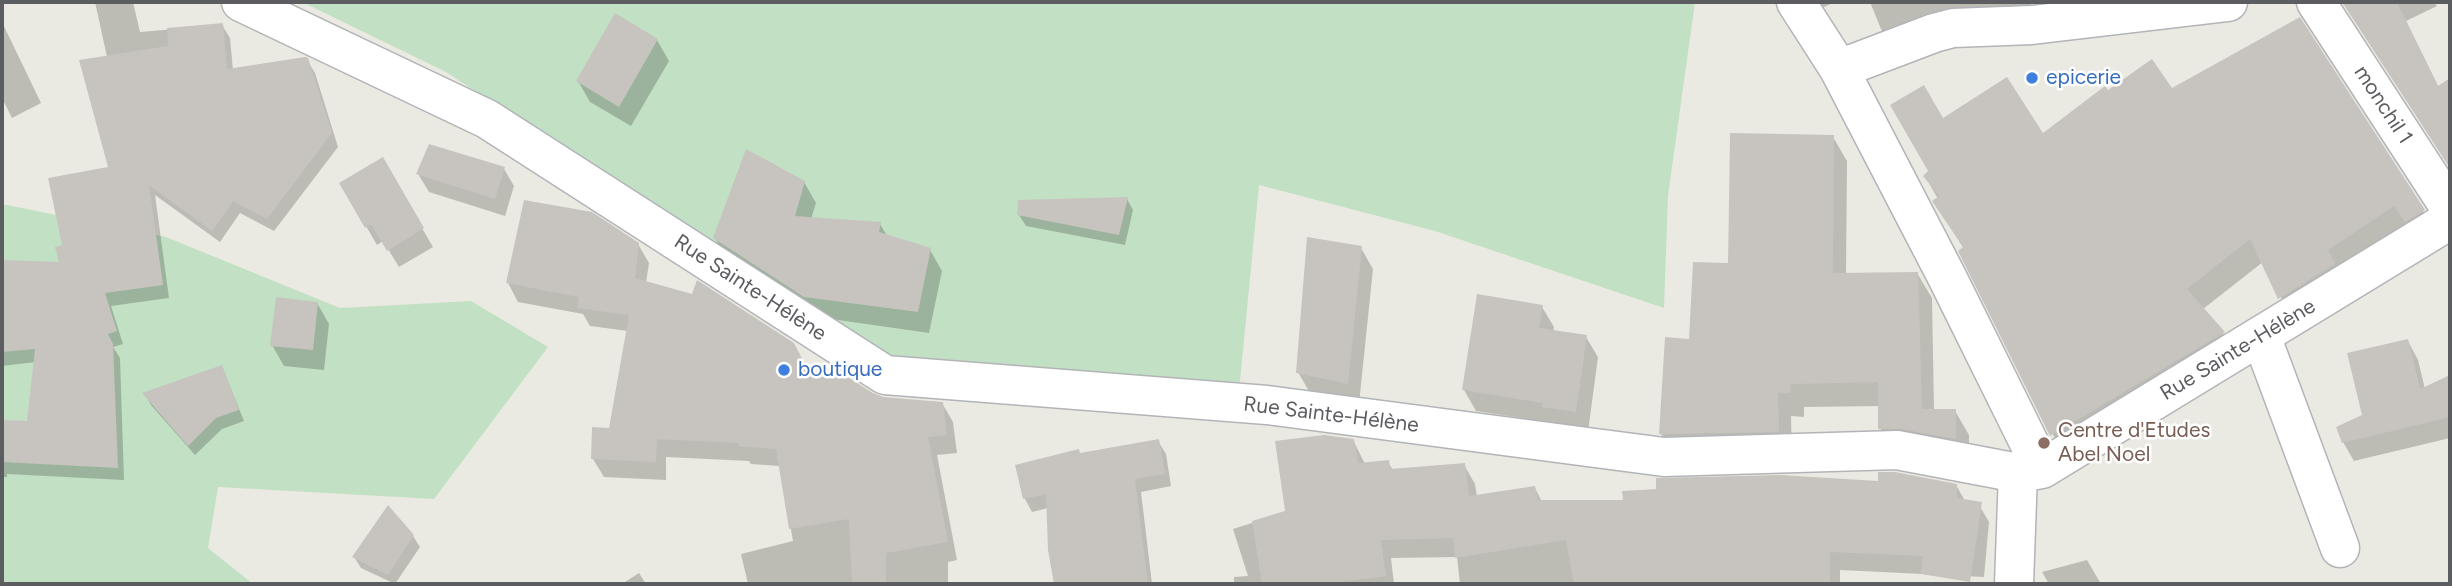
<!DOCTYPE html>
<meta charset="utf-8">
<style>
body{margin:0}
#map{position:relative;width:2452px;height:586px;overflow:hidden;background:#ebeae2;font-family:Figtree,sans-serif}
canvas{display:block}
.frame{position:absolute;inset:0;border:4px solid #5b5d61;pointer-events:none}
</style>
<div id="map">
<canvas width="2452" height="586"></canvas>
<div class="frame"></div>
</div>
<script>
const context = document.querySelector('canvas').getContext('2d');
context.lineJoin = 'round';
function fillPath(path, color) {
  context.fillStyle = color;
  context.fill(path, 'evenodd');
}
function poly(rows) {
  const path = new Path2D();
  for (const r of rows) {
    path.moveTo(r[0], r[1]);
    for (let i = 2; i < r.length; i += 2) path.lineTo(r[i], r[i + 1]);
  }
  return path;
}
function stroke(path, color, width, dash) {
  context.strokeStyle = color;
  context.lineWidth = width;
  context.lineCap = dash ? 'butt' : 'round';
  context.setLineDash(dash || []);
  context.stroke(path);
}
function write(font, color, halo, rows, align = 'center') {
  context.font = font + ' Figtree,sans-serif';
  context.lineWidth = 5;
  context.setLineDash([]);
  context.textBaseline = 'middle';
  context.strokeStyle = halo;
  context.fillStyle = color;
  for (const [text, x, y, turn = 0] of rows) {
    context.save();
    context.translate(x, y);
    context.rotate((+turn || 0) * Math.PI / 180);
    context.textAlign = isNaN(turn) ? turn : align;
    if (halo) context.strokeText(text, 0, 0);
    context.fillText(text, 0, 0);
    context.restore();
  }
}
fillPath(poly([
 [302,2,1695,2,1668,196,1664,308,1435,231,1259,185,1238,402,886,361,446,72],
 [2,204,166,237,340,308,471,301,548,347,434,499,218,487,208,548,253,584,2,584]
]), '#c2e0c4');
fillPath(poly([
 [95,2,133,2,140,32,222,25,230,38,233,70,307,60,315,73,338,147,274,231,240,213,220,242,155,195,169,298,111,306,123,344,113,347,120,358,124,480,7,474,7,477,2,477,2,422,29,423,36,362,2,366,2,262,61,264,64,247,110,168,107,57],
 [1813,2,1835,2,1824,7],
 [1870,2,2037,2,1987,22,1893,50,1881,29],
 [2344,2,2434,2,2437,6,2406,21,2439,88,2446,83,2450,89,2450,168],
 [2,22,41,103,12,118,2,98],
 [657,40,669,61,631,126,590,102,578,81],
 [2172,90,2423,211,2437,233,2293,321,2263,262,2203,309,2223,333,2236,355,2065,458,1960,251,1964,249,1935,202,1938,199,1925,176,1930,172,1942,121,2042,135,2108,93],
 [1833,137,1847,161,1846,275,1917,273,1932,298,1934,411,1955,411,1969,435,1969,462,1894,453,1880,428,1880,406,1804,407,1804,417,1791,416,1792,456,1675,458,1661,434,1691,341,1730,265],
 [382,160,433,247,399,267,383,241,377,245,341,183],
 [504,169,514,186,505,216,429,192,418,174],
 [804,182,816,203,811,219,880,224,887,236,930,250,942,271,929,333,817,317,727,259,715,238],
 [1127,199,1133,210,1125,245,1026,226,1019,215],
 [638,244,649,263,646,283,804,363,811,378,882,398,942,403,953,422,957,453,937,455,957,560,948,562,948,584,748,584,741,554,793,541,780,466,751,464,749,461,666,457,666,480,604,477,593,459,611,429,628,331,590,326,583,314,518,302,508,283],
 [1361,248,1373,269,1359,404,1310,393,1298,372],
 [317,303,329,324,324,370,284,366,272,345],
 [1542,307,1554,327,1553,332,1586,337,1598,357,1588,432,1554,423,1476,411,1464,390],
 [2408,341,2418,360,2425,389,2450,377,2450,438,2354,461,2343,442,2364,416],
 [222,367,244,421,222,429,195,455,151,405,145,394],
 [1353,440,1365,464,1388,462,1393,470,1464,465,1475,484,1477,497,1535,488,1542,502,1625,502,1956,485,1965,501,1978,503,1989,522,1984,577,1840,570,1840,584,1460,584,1457,557,1391,558,1394,584,1234,584,1234,577,1248,576,1233,529,1287,512],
 [1158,441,1166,454,1171,486,1141,492,1152,584,1056,584,1049,549,1048,508,1032,512,1025,499,1017,467],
 [413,536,420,547,395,584,361,568,354,557],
 [2087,560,2101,584,2049,584,2042,572],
 [639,573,646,584,622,584]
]), '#0003');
fillPath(poly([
 [2342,2,2397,2,2438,86,2450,78,2450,168],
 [615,13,658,39,619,107,576,81],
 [2300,17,2425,210,2405,222,2394,206,2328,250,2335,264,2278,299,2250,239,2187,289,2225,332,2050,436,1958,251,1963,247,1932,201,1939,196,1923,176,1928,171,1890,105,1924,85,1943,118,2007,77,2043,133,2105,86,2108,90,2152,59,2172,88],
 [223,23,227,69,305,57,308,58,332,133,267,219,233,201,212,231,149,185,163,285,105,293,117,331,108,334,113,344,118,468,2,462,2,420,27,421,35,349,2,352,2,260,59,262,55,247,62,245,48,178,108,167,79,60,168,46,167,28],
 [1730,133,1834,135,1833,273,1918,272,1922,409,1956,409,1956,439,1901,429,1878,429,1878,382,1791,384,1790,393,1778,393,1779,432,1659,434,1665,337,1689,339,1693,262,1728,263],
 [429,144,505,167,495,199,416,174],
 [746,149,805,181,795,216,881,222,879,232,931,248,918,312,804,297,713,238],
 [383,157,424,228,387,251,371,224,365,228,339,183],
 [1128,197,1119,235,1017,215,1018,200],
 [524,200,592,212,639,243,635,278,692,294,697,280,794,343,806,366,805,377,846,376,873,393,883,397,943,402,947,435,928,437,948,542,886,553,886,584,852,584,849,519,789,529,776,449,739,446,739,443,657,439,656,462,591,459,592,427,609,428,629,315,577,308,579,297,506,283],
 [1307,237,1362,246,1348,384,1296,373],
 [1477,294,1543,305,1539,328,1587,335,1576,412,1542,407,1543,403,1462,390],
 [276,297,318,302,313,350,270,346],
 [2408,339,2420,389,2450,375,2450,417,2342,443,2336,427,2362,415,2347,353],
 [222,365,239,410,216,418,188,446,142,393],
 [1324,435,1354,439,1358,463,1389,460,1390,469,1465,463,1469,496,1535,486,1538,500,1623,500,1622,491,1656,489,1656,478,1780,475,1878,481,1878,472,1895,472,1957,484,1957,498,1982,502,1970,582,1921,574,1923,556,1830,552,1830,584,1574,584,1566,540,1455,558,1453,538,1381,540,1386,576,1324,584,1262,584,1252,521,1285,511,1275,441],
 [1159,439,1165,474,1135,479,1148,584,1054,584,1048,550,1046,494,1023,499,1015,465,1079,449,1080,453],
 [388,505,414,535,388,575,352,557]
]), '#c7c4bf');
const minor = poly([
 [241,2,487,119,885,375,1267,405,1664,457,1897,450,2018,473,2042,469,2450,220],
 [1796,2,1839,69,1948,279,2042,469],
 [2316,2,2450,208],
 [1839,69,1934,33,1953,28,2032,25,2228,2],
 [2261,336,2340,548],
 [2014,584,2018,473]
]);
stroke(minor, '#b3b4b8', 41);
stroke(minor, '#fff', 38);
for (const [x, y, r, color] of [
 [2032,78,7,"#3f7fe0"],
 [784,370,7,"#3f7fe0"],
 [2044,443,7,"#8d6e63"]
]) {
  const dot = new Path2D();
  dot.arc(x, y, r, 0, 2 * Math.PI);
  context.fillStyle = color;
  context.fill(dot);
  stroke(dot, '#fff', 2.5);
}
write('21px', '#366cbe', '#fff', [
 ["epicerie",2046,78],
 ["boutique",798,370]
], 'left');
write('21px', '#5b5d61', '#fff', [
 ["monchil 1",2383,105,57],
 ["Rue Sainte-Hélène",750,288,33],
 ["Rue Sainte-Hélène",2238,350,-31],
 ["Rue Sainte-Hélène",1331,415,7]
]);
write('21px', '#785e54', '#fff', [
 ["Centre d'Etudes",2058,431],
 ["Abel Noel",2058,455]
], 'left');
</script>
